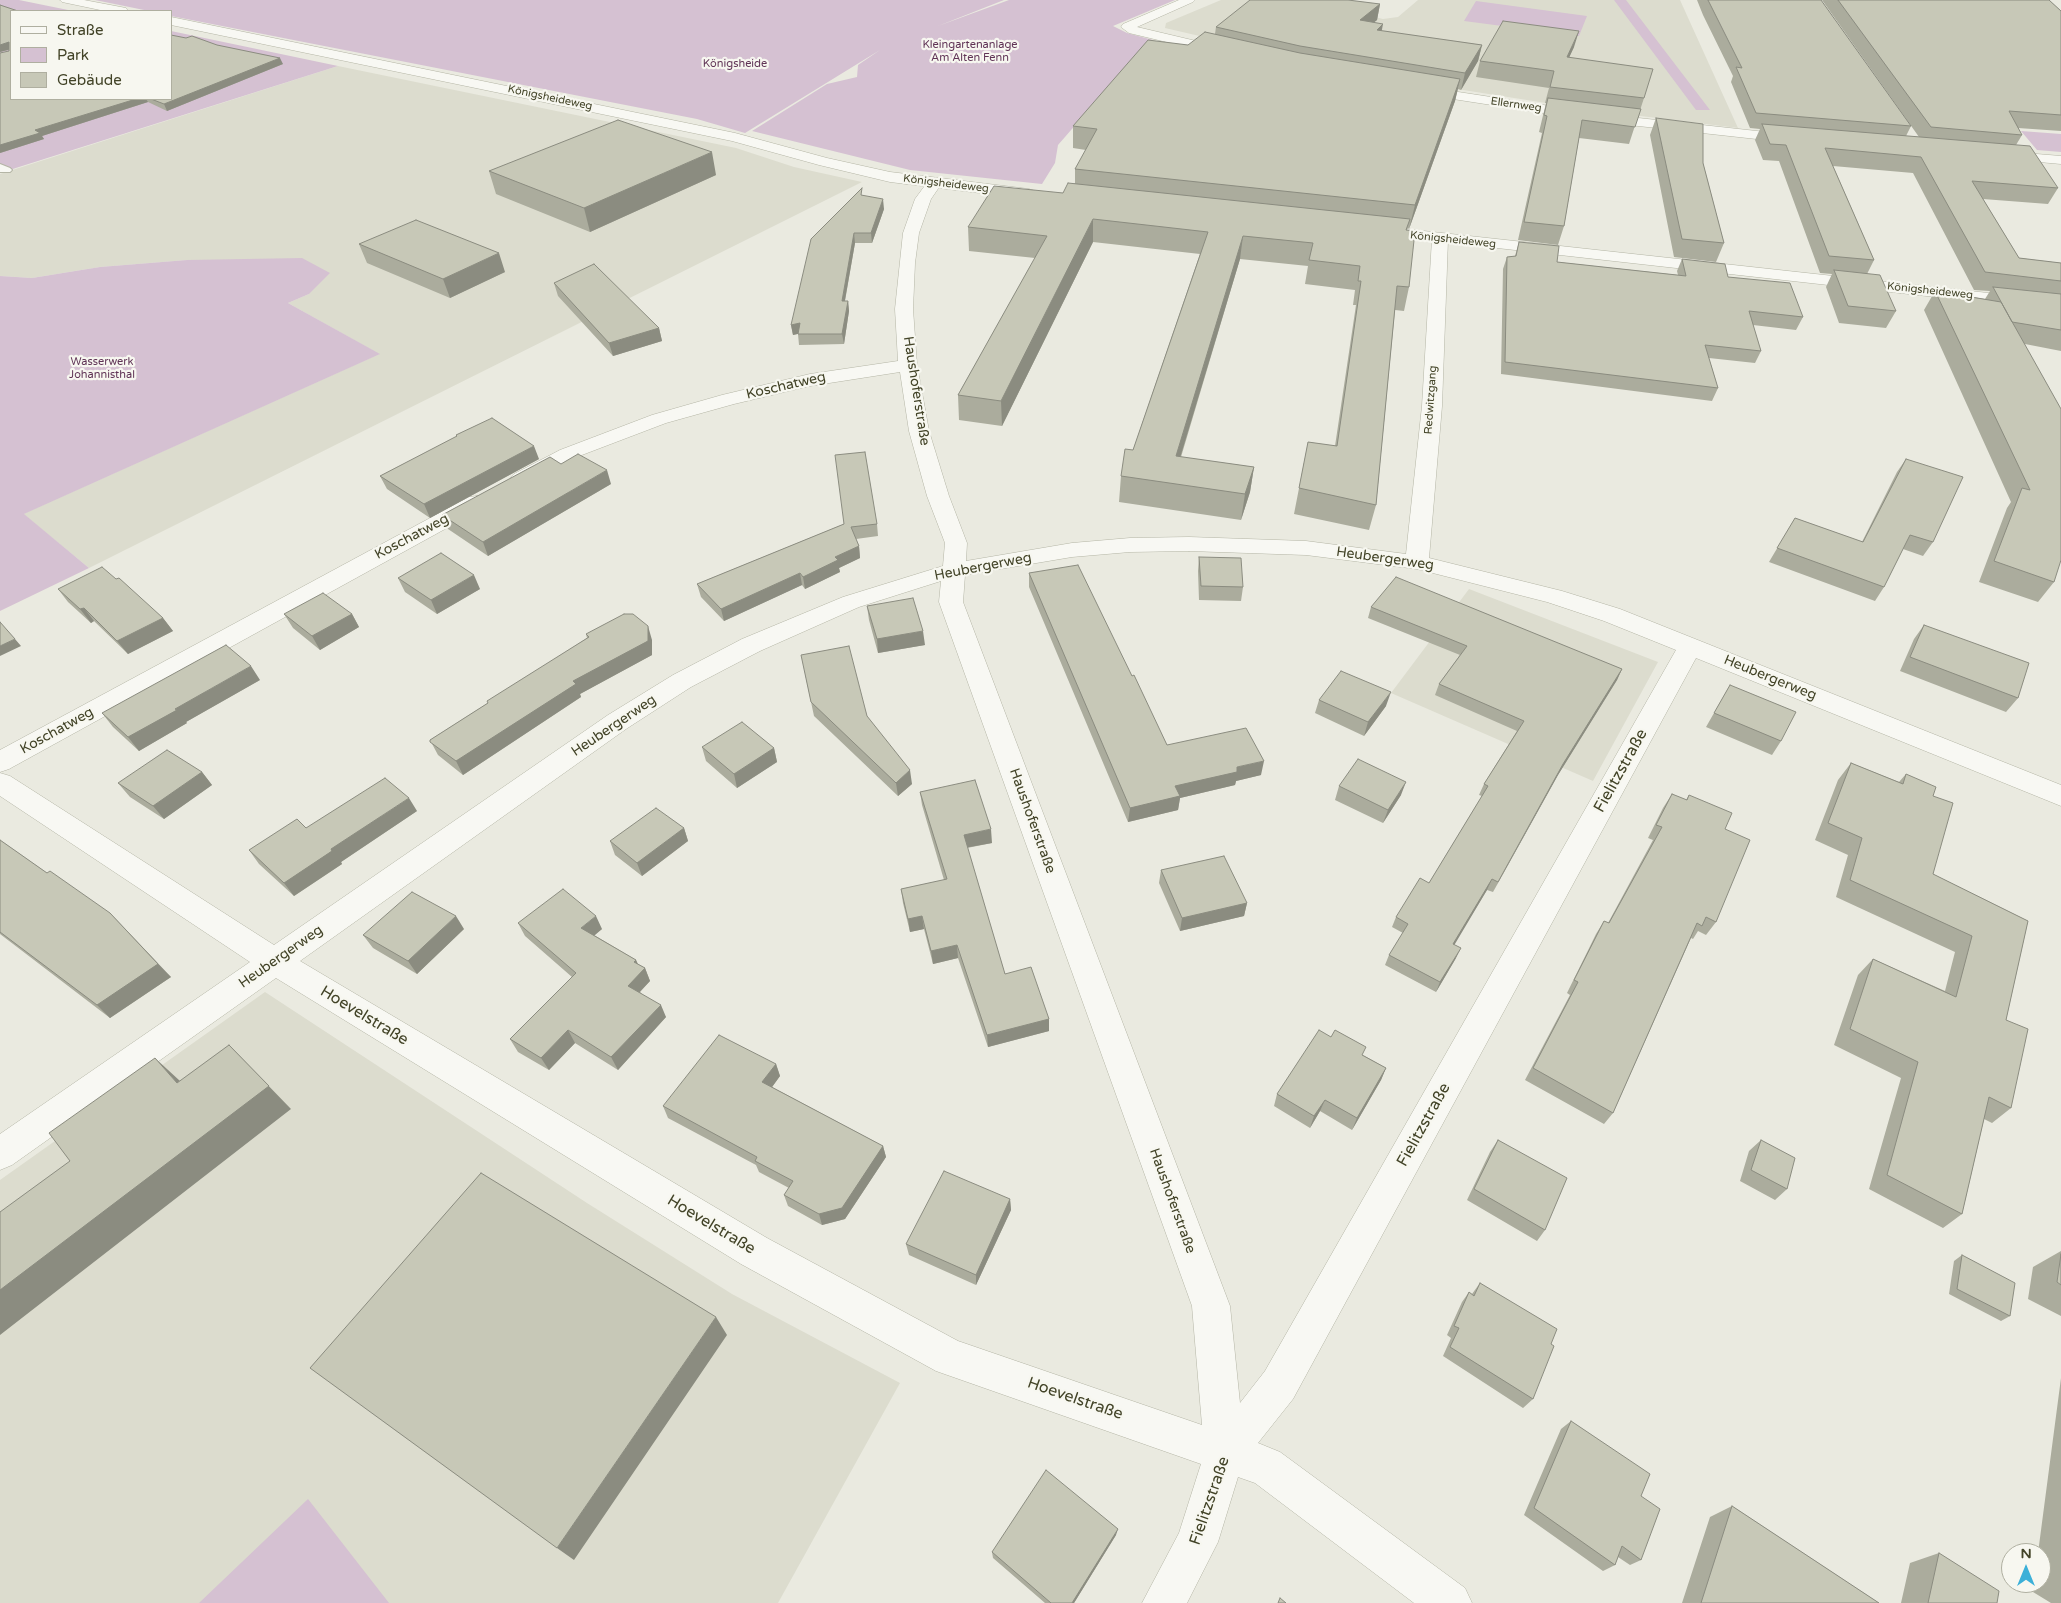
<!DOCTYPE html>
<meta charset="utf-8">
<style>
body{margin:0}
#map{position:relative;width:2061px;height:1603px;overflow:hidden;background:#eaeae0;font-family:"Varela Round",sans-serif}
canvas{display:block}
.legend{position:absolute;left:10px;top:10px;width:162px;height:90px;box-sizing:border-box;background:#f7f7f0;border:1px solid #afafa0;margin:0;padding:6px 9px;list-style:none;font-size:15px;color:#424327}
.legend li{display:flex;align-items:center;gap:10px;height:25px}
.legend b{width:25px;border:1px solid #afafa0}
.north{position:absolute;left:2001px;top:1543px;width:50px;height:50px;box-sizing:border-box;background:#f7f7f0;border:1px solid #afafa0;border-radius:50%;rotate:0deg;font-size:14px;font-weight:700;line-height:20px;text-align:center;color:#424327}
.north::after{content:'';display:block;margin:auto;width:18px;height:22px;background:#3cb0d8;clip-path:polygon(50% 0,100% 100%,50% 72%,0 100%)}
</style>
<div id="map">
<canvas width="2061" height="1603"></canvas>
<ul class="legend">
<li><b style="height:6px;background:#f8f8f3"></b>Straße</li>
<li><b style="height:14px;background:#d5c1d2"></b>Park</li>
<li><b style="height:14px;background:#c7c8b7"></b>Gebäude</li>
</ul>
<div class="north">N</div>
</div>
<script>
const context = document.querySelector('canvas').getContext('2d');
context.lineJoin = 'round';
function fillPath(path, color) {
  context.fillStyle = color;
  context.fill(path, 'evenodd');
}
function poly(rows) {
  const path = new Path2D();
  for (const r of rows) {
    path.moveTo(r[0], r[1]);
    for (let i = 2; i < r.length; i += 2) path.lineTo(r[i], r[i + 1]);
  }
  return path;
}
function stroke(path, color, width, dash) {
  context.strokeStyle = color;
  context.lineWidth = width;
  context.lineCap = dash ? 'butt' : 'round';
  context.setLineDash(dash || []);
  context.stroke(path);
}
function write(font, color, halo, rows, align = 'center') {
  context.font = font + ' "Varela Round",sans-serif';
  context.lineWidth = 4.5;
  context.setLineDash([]);
  context.textBaseline = 'middle';
  context.strokeStyle = halo;
  context.fillStyle = color;
  for (const [text, x, y, turn = 0] of rows) {
    context.save();
    context.translate(x, y);
    context.rotate((+turn || 0) * Math.PI / 180);
    context.textAlign = isNaN(turn) ? turn : align;
    if (halo) context.strokeText(text, 0, 0);
    context.fillText(text, 0, 0);
    context.restore();
  }
}
fillPath(poly([
 [1221,0,1306,0,1383,19,1398,17,1418,0,1680,0,1738,128,1584,109,1368,75,1165,28,1166,23],
 [338,66,736,148,794,167,862,182,89,568,23,514,379,354,288,303,309,294,187,260,100,267,32,278,0,276,0,174],
 [1469,589,1658,662,1593,781,1391,693],
 [265,992,587,1203,732,1294,900,1383,778,1603,0,1603,0,1180]
]), '#dcdcce');
fillPath(poly([
 [0,0,19,0,73,11,11,11,11,99,171,99,171,31,338,66,0,173],
 [95,0,1004,0,938,26,1009,0,1175,0,1113,26,1127,33,1153,40,1133,59,1058,145,1055,163,1042,184,910,170,752,131,827,84,857,77,858,65,880,50,745,133,697,119,171,16,171,11,149,11],
 [1614,0,1626,0,1710,110,1696,110],
 [1476,1,1587,16,1579,36,1464,21],
 [2021,131,2061,134,2061,152,2037,150],
 [302,258,330,273,309,294,288,303,380,354,24,514,89,568,0,611,0,276,32,278,100,267,187,260],
 [308,1499,389,1603,199,1603]
]), '#d5c1d2');
const service = poly([
 [0,164,10,168,12,170,10,172,0,172,0,164]
]);
const minor = poly([
 [1179,0,1195,0,1193,2,1137,27,1230,49,1231,52,1230,55,1225,56,1129,33,1121,27,1123,24,1179,0],
 [1419,86,1602,114,1793,135,1798,136,1800,139,1798,142,1793,143,1602,122,1414,93,1412,90,1419,86],
 [2000,151,2061,156,2061,164,1995,158,1993,155,1995,152,2000,151],
 [934,178,939,180,942,183,931,199,919,233,915,263,913,309,917,365,929,431,949,496,967,543,966,561,1072,543,1130,538,1189,537,1306,541,1406,554,1422,406,1432,239,1434,236,1440,234,1446,236,1448,239,1442,406,1429,558,1562,591,1620,609,2061,785,2061,806,1696,658,1293,1399,1258,1443,1280,1452,1465,1588,1472,1603,1414,1603,1255,1483,1238,1477,1218,1542,1187,1603,1142,1603,1179,1533,1201,1464,936,1371,741,1264,276,978,12,1165,0,1170,0,1134,250,962,0,796,0,773,10,776,274,945,608,715,673,675,742,639,843,597,943,566,945,543,927,496,909,431,900,372,810,386,734,404,666,423,574,458,528,482,521,484,514,482,510,478,514,474,560,450,652,415,722,395,810,374,898,361,895,309,903,233,915,199,929,180,934,178],
 [1189,551,1306,555,1417,569,1547,602,1604,621,1676,650,1265,1371,1240,1403,1230,1306,963,602,965,575,1072,557,1130,552,1189,551],
 [941,581,939,602,1192,1306,1202,1425,958,1341,767,1238,300,961,626,729,691,687,760,651,859,607,941,581],
 [477,496,485,497,488,502,485,507,9,769,0,772,0,750,469,497,477,496]
]);
const tertiary = poly([
 [60,0,84,0,126,8,128,11,105,11,62,2,60,0],
 [171,17,735,133,827,158,890,172,1029,189,1035,191,1037,194,1035,197,1029,199,890,182,819,165,732,141,171,25,171,17],
 [1378,226,2061,301,2061,311,1372,234,1370,231,1372,228,1378,226]
]);
stroke(service, '#b4b5a5', 2);
stroke(minor, '#b4b5a5', 1);
stroke(tertiary, '#b4b5a5', 1);
fillPath(service, '#f8f8f3');
fillPath(minor, '#f8f8f3');
fillPath(tertiary, '#f8f8f3');
fillPath(poly([
 [1697,0,1821,0,1911,126,1906,136,1919,137,1822,0,2049,0,2061,11,2061,131,2018,128,2022,135,2016,145,2058,188,2048,204,1983,199,2019,258,2061,263,2061,351,2025,344,2054,582,2038,602,1979,582,2007,508,2011,502,1924,310,1935,291,1985,299,1990,291,1974,290,1913,173,1833,166,1874,260,1867,274,1896,311,1886,328,1839,323,1826,287,1832,274,1820,273,1779,161,1763,160,1755,140,1760,129,1750,128,1731,82,1733,76,1703,15],
 [1380,4,1377,20,1374,22,1382,31,1482,45,1478,61,1461,90,1458,89,1455,101,1409,229,1408,228,1407,230,1409,287,1404,311,1395,310,1376,505,1369,530,1294,514,1308,442,1335,446,1356,305,1353,305,1355,290,1305,284,1308,266,1240,259,1181,457,1254,467,1250,492,1241,520,1119,502,1121,476,1133,450,1200,254,1093,242,1002,426,959,420,958,395,1035,258,969,251,968,227,1063,193,1075,183,1075,169,1086,150,1073,148,1073,126,1188,45,1215,34,1216,27],
 [0,5,18,11,11,99,171,99,217,45,283,64,167,111,148,102,42,136,44,139,0,153,9,51,9,50,0,52],
 [1574,47,1569,57,1644,98,1629,144,1579,138,1564,226,1558,245,1518,240,1542,133,1539,132,1546,103,1545,103,1549,88,1476,77,1480,61],
 [1656,118,1703,163,1724,243,1716,262,1674,257,1650,135],
 [489,171,716,175,590,232,496,194],
 [862,195,884,209,872,243,855,243,845,301,848,301,849,311,844,344,799,345,798,334,793,335,791,325],
 [1519,242,1557,262,1678,275,1677,271,1682,259,1728,277,1803,317,1796,330,1753,325,1761,351,1755,363,1709,358,1718,388,1712,401,1501,374,1503,269,1507,257,1515,256],
 [359,244,505,272,450,298,367,263],
 [554,283,659,328,662,341,613,356,558,296],
 [456,435,539,459,430,518,387,489,380,476,456,437],
 [1906,459,1933,542,1923,556,1903,549,1884,587,1875,601,1769,562,1795,518,1862,542,1897,472],
 [611,484,488,556,448,529,442,515],
 [844,524,877,524,878,536,856,539,859,546,860,558,839,568,840,572,805,589,802,585,724,621,701,597,697,584],
 [1199,557,1243,587,1241,601,1199,600,1198,571],
 [1029,573,1132,676,1167,745,1261,775,1236,781,1235,785,1180,798,1178,810,1128,822,1029,587],
 [398,578,480,589,437,614,405,592],
 [116,579,163,618,173,631,128,654,94,621,91,623,68,602,58,589],
 [867,606,925,645,878,653,869,620],
 [1371,607,1622,669,1617,680,1558,775,1493,892,1487,890,1454,944,1456,958,1436,992,1385,965,1389,955,1403,933,1392,927,1396,917,1429,883,1482,796,1479,795,1484,784,1517,731,1435,695,1439,684,1460,655,1368,618],
 [284,614,352,614,359,627,320,650,293,628],
 [1924,625,2018,698,2006,712,1900,671,1914,639],
 [586,634,652,640,652,655,580,694,581,697,463,775,438,755,430,740,488,703,587,638],
 [804,669,867,716,912,784,898,796,814,716],
 [260,680,186,722,187,723,139,751,113,727,102,713],
 [1730,685,1781,741,1772,755,1706,727],
 [1319,700,1386,706,1364,736,1315,713],
 [702,747,774,748,777,762,737,788,706,761],
 [1851,763,1899,782,1906,774,1933,796,1933,874,2028,921,2006,1020,2011,1108,1992,1123,1984,1119,1962,1214,1943,1228,1869,1189,1901,1078,1834,1045,1858,975,1873,959,1945,991,1955,952,1836,897,1848,855,1815,840,1838,780],
 [202,772,212,785,164,819,130,797,118,783],
 [1339,786,1401,795,1383,823,1335,800],
 [920,792,992,843,967,848,1005,974,1049,1019,1049,1031,988,1047,958,958,933,964,924,929,910,932,903,903,901,889,944,880,922,805],
 [1672,794,1686,800,1689,795,1725,829,1716,922,1706,935,1698,931,1693,939,1691,938,1613,1113,1604,1124,1525,1080,1570,995,1567,993,1596,934,1604,921,1608,923,1653,840,1648,838,1663,808],
 [417,811,341,862,342,864,294,896,259,864,249,850,306,828],
 [684,828,688,841,642,876,615,855,610,841],
 [0,840,47,873,171,977,110,1018,0,934],
 [1161,870,1247,903,1244,916,1180,931,1159,883],
 [518,923,602,929,594,935,636,960,638,964,645,968,650,981,640,992,666,1017,618,1070,575,1043,549,1070,518,1052,510,1039,572,977,525,936],
 [464,929,417,974,373,948,363,935],
 [1363,1055,1386,1068,1381,1080,1352,1130,1320,1111,1310,1128,1274,1106,1277,1094],
 [776,1064,780,1076,772,1087,883,1146,886,1157,845,1219,822,1225,788,1206,784,1195,789,1188,759,1172,756,1165,668,1118,663,1106],
 [1498,1140,1545,1230,1537,1241,1467,1200,1490,1152],
 [1761,1140,1787,1189,1775,1200,1740,1181,1749,1151],
 [1010,1199,1011,1210,976,1285,909,1255,906,1244],
 [2061,1251,2061,1316,2028,1299,2033,1267],
 [1962,1255,2010,1316,2001,1321,1949,1294,1954,1261],
 [1480,1283,1551,1344,1533,1399,1523,1408,1443,1356,1451,1338,1447,1335,1462,1302,1469,1292,1472,1294],
 [2061,1378,2061,1603,2051,1603,2033,1592,2034,1583,2041,1583,2041,1553,2038,1553],
 [1571,1421,1641,1496,1641,1560,1630,1565,1618,1557,1615,1565,1603,1571,1524,1515,1561,1429],
 [1732,1506,1879,1603,1682,1603,1710,1517],
 [1116,1535,1074,1603,1045,1603,993,1558,992,1552],
 [1939,1553,1997,1603,1901,1603,1910,1563]
]), '#abac9d');
fillPath(poly([
 [1380,4,1377,20,1357,36,1360,20],
 [1383,24,1380,40,1377,30],
 [1579,31,1574,47,1562,73,1567,57],
 [9,42,11,49,0,52,0,45],
 [1482,45,1478,61,1461,90,1465,73],
 [280,58,283,64,167,111,164,104],
 [1460,79,1455,101,1409,229,1415,205],
 [136,99,146,99,148,102,42,136,44,139,0,153,0,145,35,130],
 [712,152,716,175,590,232,584,208],
 [883,199,884,209,872,243,871,233],
 [1093,219,1093,242,1002,426,1001,401],
 [854,233,855,243,843,311,842,301],
 [1243,236,1240,259,1173,481,1176,456],
 [499,253,505,272,450,298,443,279],
 [848,301,849,311,844,344,842,334],
 [800,323,801,333,793,335,791,325],
 [659,328,662,341,613,356,609,343],
 [534,446,539,459,430,518,424,504],
 [1254,467,1250,492,1241,520,1245,494],
 [607,470,611,484,488,556,483,542],
 [859,546,860,558,839,568,840,572,805,589,803,577,835,557],
 [800,573,802,585,724,621,721,609],
 [474,575,480,589,437,614,431,600],
 [84,608,94,621,91,623,80,609],
 [352,614,359,627,320,650,312,636],
 [163,618,173,631,128,654,117,641],
 [648,626,652,640,652,655,580,694,581,697,463,775,456,761,573,681],
 [923,631,925,645,878,653,877,639],
 [15,639,21,646,0,656,0,646],
 [251,666,260,680,186,722,187,723,139,751,128,737,175,709],
 [1622,669,1617,680,1558,775,1493,892,1563,764],
 [1391,692,1386,706,1364,736,1368,722],
 [774,748,777,762,737,788,734,774],
 [1264,761,1261,775,1236,781,1235,785,1180,798,1178,810,1128,822,1130,808,1175,786,1237,767],
 [910,770,912,784,898,796,896,783],
 [202,772,212,785,164,819,153,806],
 [1406,782,1401,795,1383,823,1388,810],
 [409,798,417,811,341,862,342,864,294,896,284,883,331,849],
 [684,828,688,841,642,876,637,863],
 [991,829,992,843,964,848,964,835],
 [1492,879,1487,890,1449,954,1453,944],
 [1247,903,1244,916,1180,931,1182,918],
 [110,913,171,977,110,1018,97,1005],
 [456,916,464,929,417,974,408,961],
 [596,916,602,929,588,941,581,928],
 [922,916,924,929,910,932,908,919],
 [957,945,958,958,933,964,931,951],
 [1461,948,1456,958,1436,992,1440,982],
 [636,960,641,972,645,968,650,981,634,998,628,986,634,962],
 [661,1005,666,1017,618,1070,611,1057],
 [1049,1019,1049,1031,988,1047,987,1035],
 [568,1030,575,1043,549,1070,541,1058],
 [229,1045,291,1109,0,1335,0,1290],
 [155,1058,180,1081,177,1083],
 [776,1064,780,1076,767,1094,762,1082],
 [1386,1068,1381,1080,1352,1130,1357,1118],
 [1325,1100,1320,1111,1310,1128,1314,1116],
 [883,1146,886,1157,845,1219,822,1225,819,1214],
 [1010,1199,1011,1210,976,1285,976,1275],
 [716,1317,727,1335,574,1560,557,1548],
 [1118,1529,1116,1535,1074,1603,1072,1603]
]), '#8b8c80');
const building = poly([
 [1250,0,1348,0,1380,4,1360,20,1383,24,1377,30,1482,45,1465,73,1300,46,1216,27,1250,0],
 [1708,0,1821,0,1911,126,1756,113,1736,67,1742,68,1708,0],
 [1838,0,2049,0,2061,11,2061,115,2009,111,2022,135,1931,127,1838,0],
 [0,5,18,11,11,11,11,99,136,99,35,130,40,133,0,145,0,53,9,51,9,42,0,45,0,5],
 [1503,21,1579,31,1567,57,1653,69,1644,98,1550,87,1554,71,1480,61,1503,21],
 [1205,32,1300,53,1460,79,1415,205,1075,169,1097,129,1073,126,1148,40,1188,45,1205,32],
 [171,35,186,38,192,36,217,45,280,58,164,104,151,99,171,99,171,35],
 [1548,98,1641,109,1635,127,1582,120,1564,226,1524,222,1547,116,1544,115,1548,98],
 [1656,118,1703,124,1703,163,1724,243,1682,239,1656,118],
 [618,120,712,152,584,208,489,171,618,120],
 [1762,124,2030,146,2058,188,1972,181,2019,258,2061,263,2061,281,1985,272,1921,157,1825,148,1874,260,1829,256,1786,145,1770,144,1762,124],
 [1068,183,1410,219,1406,230,1415,231,1409,287,1397,286,1376,505,1299,488,1308,442,1337,446,1361,281,1358,281,1360,266,1309,260,1313,243,1243,236,1176,456,1254,467,1245,494,1121,476,1125,449,1133,450,1208,232,1093,219,1001,401,958,395,1047,236,968,227,994,186,1063,193,1068,183],
 [862,188,861,195,883,199,871,233,854,233,842,301,848,301,842,334,798,334,800,323,791,325,811,239,862,188],
 [416,220,499,253,443,279,359,244,416,220],
 [1519,242,1559,246,1557,262,1686,276,1682,259,1725,264,1728,277,1790,283,1803,317,1749,311,1761,351,1705,345,1718,388,1505,362,1507,257,1516,256,1519,242],
 [594,264,659,328,609,343,554,283,594,264],
 [1834,270,1880,275,1896,311,1848,306,1834,270],
 [1993,287,2061,294,2061,330,2012,322,1993,287],
 [1935,291,2001,302,2061,409,2061,560,2054,582,1994,561,2022,488,2030,490,1935,291],
 [492,418,534,446,424,504,380,476,457,436,456,435,492,418],
 [865,452,877,524,851,527,859,546,835,557,838,560,803,577,800,573,721,609,697,584,844,524,835,455,865,452],
 [578,454,607,470,483,542,442,515,550,457,561,464,578,454],
 [1906,459,1963,477,1933,542,1910,535,1884,587,1777,548,1795,518,1863,542,1906,459],
 [441,553,474,575,431,600,398,578,441,553],
 [1199,557,1241,558,1243,587,1201,586,1199,557],
 [1078,565,1132,676,1134,675,1167,745,1246,728,1264,761,1237,767,1237,772,1175,786,1180,796,1130,808,1029,573,1078,565],
 [102,567,116,579,119,578,163,618,117,641,84,608,80,609,58,589,102,567],
 [1396,577,1622,669,1563,764,1498,882,1492,879,1453,944,1461,948,1440,982,1389,955,1408,924,1396,917,1420,878,1429,883,1488,786,1484,784,1524,721,1439,684,1467,646,1371,607,1396,577],
 [323,593,352,614,312,636,284,614,323,593],
 [913,598,923,631,877,639,867,606,913,598],
 [624,614,633,614,648,626,648,641,573,681,576,684,456,761,430,742,430,740,488,703,487,701,589,637,586,634,624,614],
 [0,622,15,639,0,646,0,622],
 [1924,625,2029,663,2018,698,1910,657,1924,625],
 [226,645,251,666,175,709,177,710,128,737,102,713,226,645],
 [849,646,867,716,910,770,896,783,811,702,801,655,849,646],
 [1341,671,1391,692,1368,722,1319,700,1341,671],
 [1730,685,1796,712,1781,741,1714,713,1730,685],
 [742,722,774,748,734,774,702,747,742,722],
 [167,750,202,772,153,806,118,783,167,750],
 [1358,759,1406,782,1388,810,1339,786,1358,759],
 [1851,763,1903,784,1906,774,1936,787,1933,796,1953,803,1933,874,2028,921,2006,1020,2028,1029,2011,1108,1989,1097,1962,1214,1887,1175,1918,1062,1850,1029,1873,959,1956,997,1972,936,1850,880,1862,838,1828,823,1851,763],
 [385,778,409,798,331,849,332,851,284,883,249,850,297,819,306,828,385,778],
 [975,780,991,829,964,835,1005,974,1031,967,1049,1019,987,1035,957,945,931,951,922,916,908,919,901,889,947,879,920,792,975,780],
 [1672,794,1687,800,1689,795,1732,813,1725,829,1750,840,1716,922,1706,917,1702,926,1697,923,1613,1113,1533,1068,1578,982,1574,980,1604,921,1609,923,1662,827,1656,825,1672,794],
 [656,808,684,828,637,863,610,841,656,808],
 [0,840,47,873,50,871,110,913,158,964,97,1005,0,932,0,840],
 [1224,856,1247,903,1182,918,1161,870,1224,856],
 [563,889,596,916,581,928,636,960,634,962,645,968,628,986,661,1005,611,1057,568,1030,541,1058,510,1039,576,973,518,923,563,889],
 [412,892,456,916,408,961,363,935,412,892],
 [1319,1030,1331,1037,1335,1030,1366,1047,1362,1055,1386,1068,1357,1118,1325,1100,1314,1116,1277,1094,1319,1030],
 [719,1035,776,1064,762,1082,883,1146,842,1208,819,1214,784,1195,793,1181,755,1161,757,1157,663,1106,719,1035],
 [229,1045,269,1086,0,1290,0,1212,70,1161,49,1133,155,1058,177,1083,229,1045],
 [1498,1140,1567,1178,1545,1230,1474,1189,1498,1140],
 [1761,1140,1795,1158,1787,1189,1751,1170,1761,1140],
 [944,1171,1010,1199,976,1275,906,1244,944,1171],
 [481,1173,716,1317,557,1548,310,1368,481,1173],
 [2061,1254,2061,1285,2057,1282,2061,1254],
 [1962,1255,2015,1283,2010,1316,1957,1289,1962,1255],
 [1480,1283,1557,1329,1551,1344,1554,1346,1533,1399,1450,1347,1459,1328,1454,1326,1469,1292,1474,1296,1480,1283],
 [1571,1421,1650,1474,1641,1496,1660,1509,1641,1560,1622,1546,1615,1565,1534,1508,1571,1421],
 [1046,1470,1118,1529,1072,1603,1051,1603,992,1552,1046,1470],
 [1732,1506,1879,1603,1701,1603,1732,1506],
 [1939,1553,1999,1591,1997,1603,1928,1603,1939,1553],
 [1280,1598,1286,1603,1278,1603,1280,1598]
]);
fillPath(building, '#c7c8b7');
stroke(building, '#8b8c80', 1);
write('11px', '#603456', '#f7f7f0', [
 ["Kleingartenanlage",970,45],
 ["Am Alten Fenn",970,58],
 ["Königsheide",735,64],
 ["Wasserwerk",102,362],
 ["Johannisthal",102,375]
]);
write('11px', '#424327', '#f7f7f0', [
 ["Königsheideweg",550,98,12],
 ["Ellernweg",1516,105,8],
 ["Königsheideweg",946,184,7],
 ["Königsheideweg",1453,240,6],
 ["Königsheideweg",1930,291,6],
 ["Redwitzgang",1431,400,-86]
]);
write('14px', '#424327', '#f7f7f0', [
 ["Koschatweg",786,386,-13],
 ["Haushoferstraße",916,391,81],
 ["Koschatweg",412,537,-28],
 ["Heubergerweg",1385,559,8],
 ["Heubergerweg",983,567,-11],
 ["Heubergerweg",1770,678,22],
 ["Heubergerweg",614,726,-34],
 ["Koschatweg",57,731,-29],
 ["Haushoferstraße",1032,821,70],
 ["Heubergerweg",281,957,-35],
 ["Haushoferstraße",1172,1201,70]
]);
write('16px', '#424327', '#f7f7f0', [
 ["Fielitzstraße",1621,771,-61],
 ["Hoevelstraße",364,1016,31],
 ["Fielitzstraße",1424,1125,-61],
 ["Hoevelstraße",711,1225,31],
 ["Hoevelstraße",1075,1399,19],
 ["Fielitzstraße",1210,1501,-71]
]);
</script>
